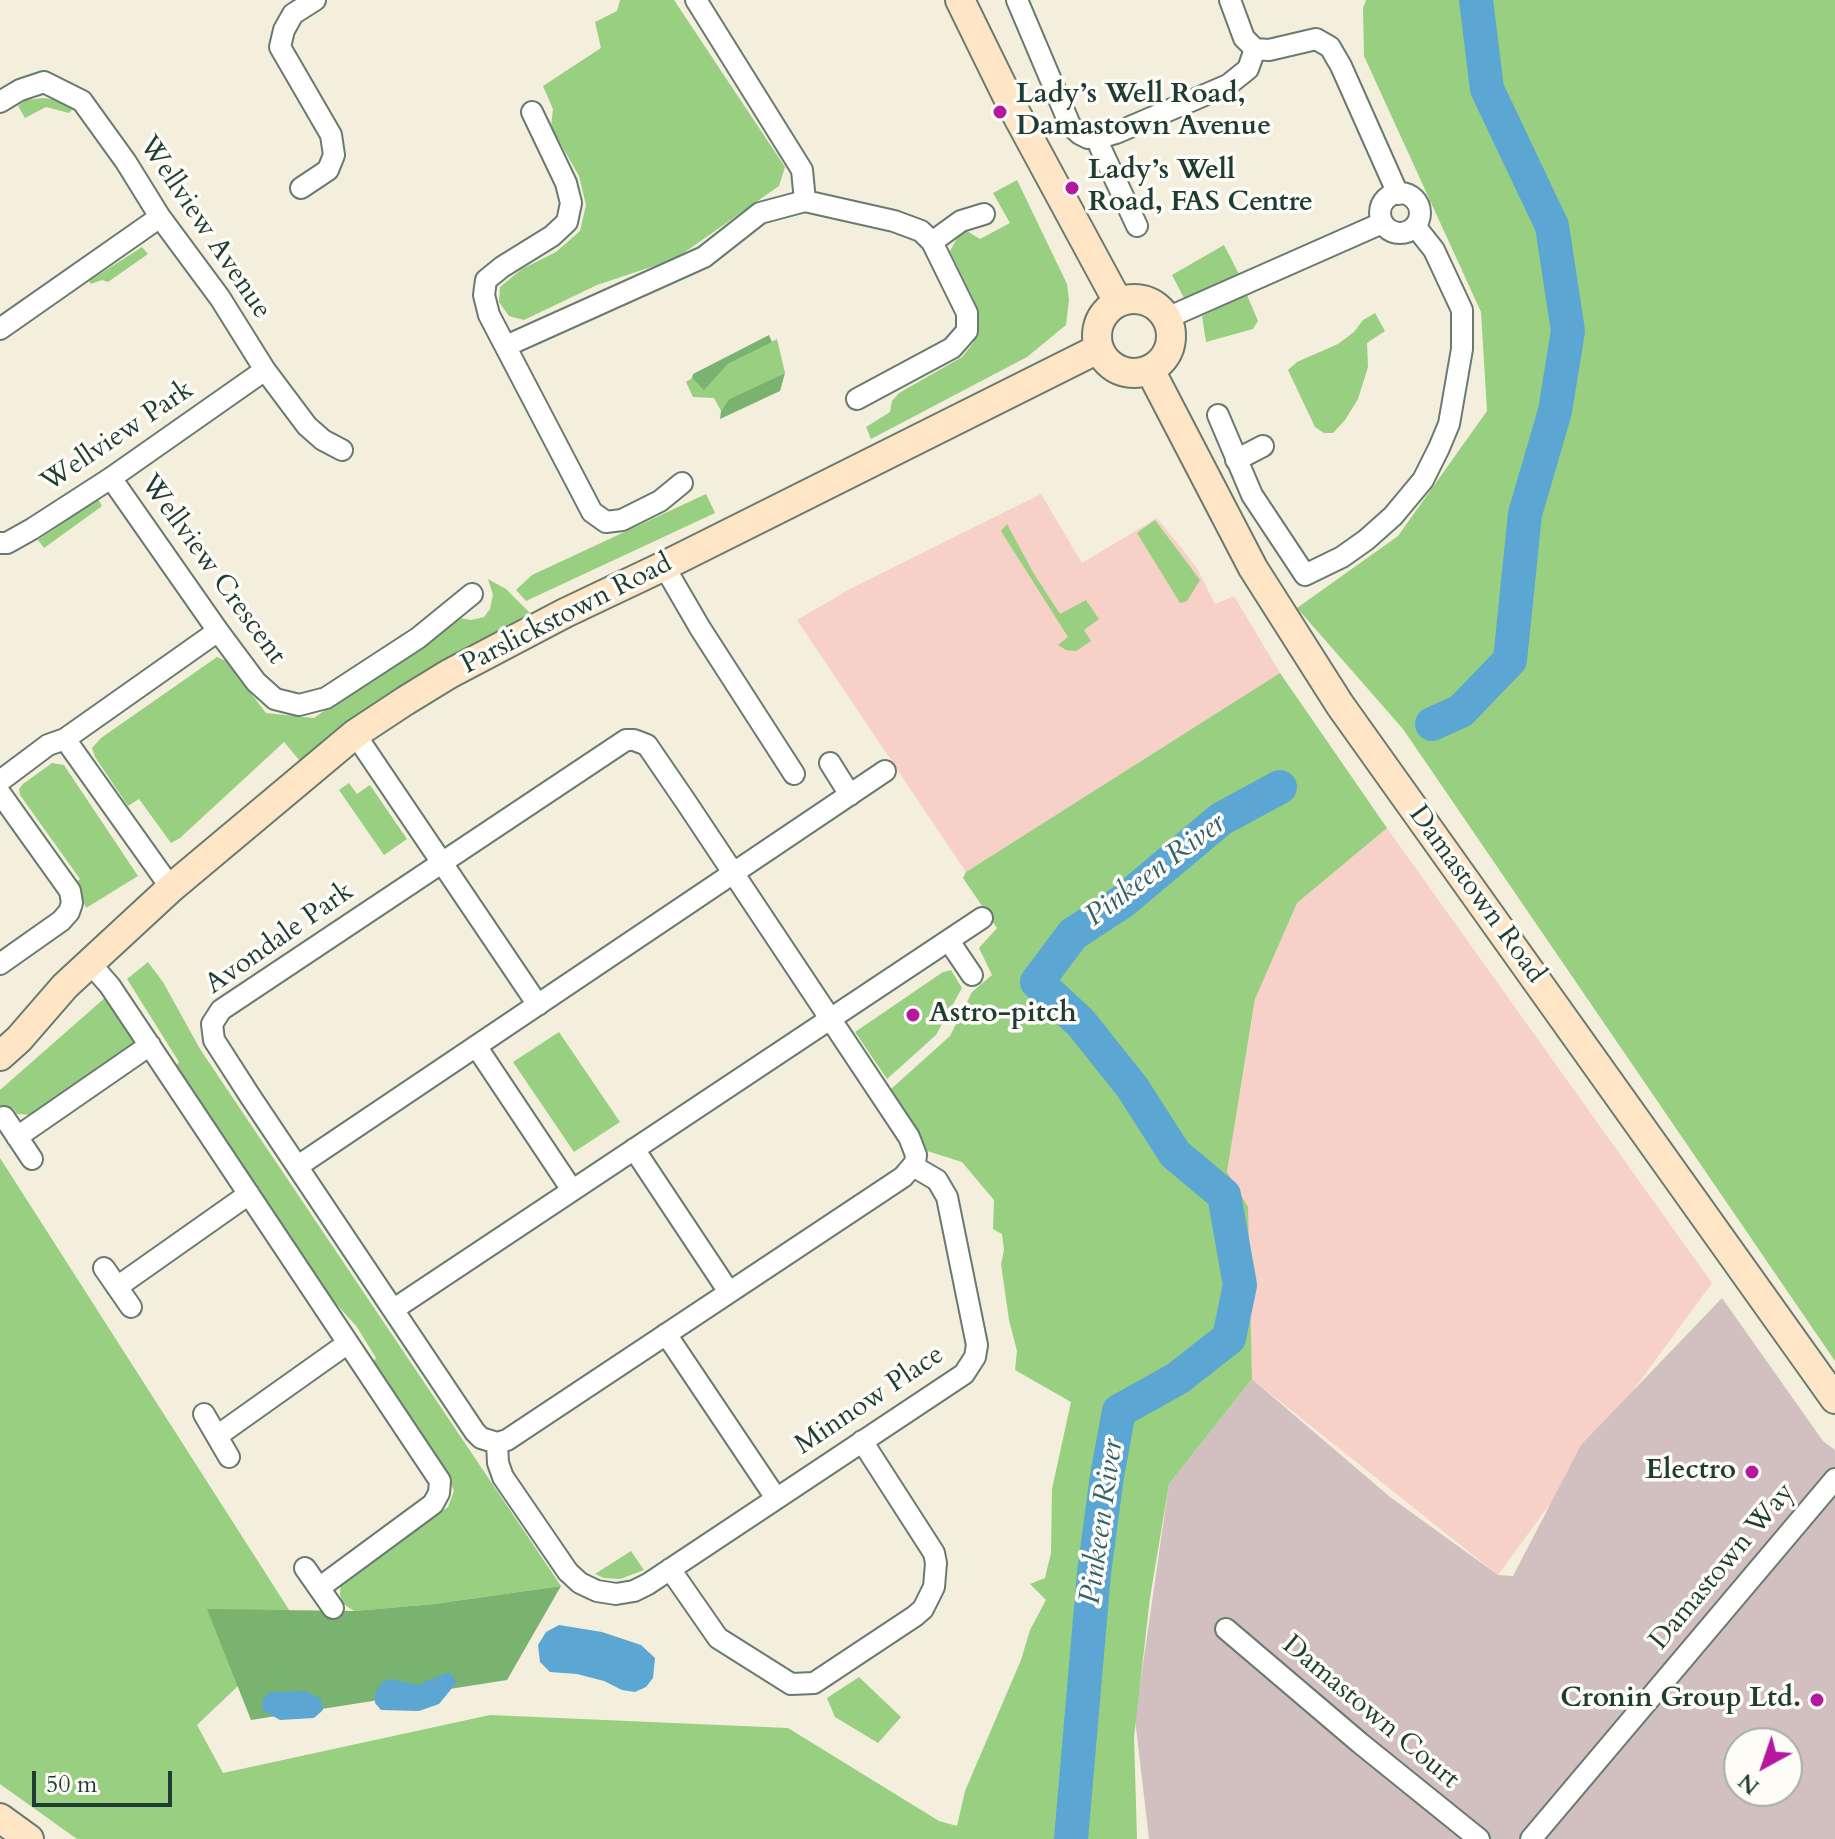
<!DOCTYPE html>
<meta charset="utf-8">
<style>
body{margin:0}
#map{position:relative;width:1835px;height:1839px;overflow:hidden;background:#f3efdc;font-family:Cardo,serif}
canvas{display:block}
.north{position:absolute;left:1723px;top:1727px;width:80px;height:80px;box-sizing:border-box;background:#fdfcf7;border:2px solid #a4b0a9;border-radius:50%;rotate:220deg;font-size:22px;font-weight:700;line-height:32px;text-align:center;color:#1f3d34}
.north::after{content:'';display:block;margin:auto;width:28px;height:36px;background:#b5179e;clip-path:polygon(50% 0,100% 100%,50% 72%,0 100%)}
.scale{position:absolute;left:32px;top:1771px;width:140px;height:36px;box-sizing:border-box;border:4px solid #1f3d34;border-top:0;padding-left:10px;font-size:24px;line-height:28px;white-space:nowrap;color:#1f3d34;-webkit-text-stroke:6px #fdfcf7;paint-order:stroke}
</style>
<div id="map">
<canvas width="1835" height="1839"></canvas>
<div class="north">N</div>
<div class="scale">50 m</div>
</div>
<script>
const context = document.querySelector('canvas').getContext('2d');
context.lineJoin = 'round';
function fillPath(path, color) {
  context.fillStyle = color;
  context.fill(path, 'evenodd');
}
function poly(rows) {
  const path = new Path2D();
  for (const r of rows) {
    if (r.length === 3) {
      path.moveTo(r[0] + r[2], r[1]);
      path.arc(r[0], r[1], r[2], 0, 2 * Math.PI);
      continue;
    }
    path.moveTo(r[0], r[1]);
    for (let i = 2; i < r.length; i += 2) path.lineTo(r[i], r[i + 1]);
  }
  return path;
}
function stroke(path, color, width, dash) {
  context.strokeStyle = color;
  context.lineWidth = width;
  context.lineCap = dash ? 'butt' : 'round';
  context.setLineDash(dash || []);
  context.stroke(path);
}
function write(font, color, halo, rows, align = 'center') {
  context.font = font + ' Cardo,serif';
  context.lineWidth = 7;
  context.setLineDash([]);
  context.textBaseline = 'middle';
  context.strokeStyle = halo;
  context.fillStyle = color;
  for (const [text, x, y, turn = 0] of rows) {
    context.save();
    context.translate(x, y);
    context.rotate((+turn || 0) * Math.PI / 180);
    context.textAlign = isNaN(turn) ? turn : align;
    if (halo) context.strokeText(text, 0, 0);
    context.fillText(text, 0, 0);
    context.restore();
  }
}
fillPath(poly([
 [1041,494,1082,563,1157,518,1197,568,1215,604,1234,596,1280,673,966,872,797,620,850,589],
 [1387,828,1712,1283,1498,1575,1252,1379,1250,1314,1227,1172,1258,983,1297,903]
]), '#f7d1c7');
fillPath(poly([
 [1722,1298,1823,1441,1835,1450,1835,1839,1149,1839,1135,1719,1169,1484,1252,1379,1390,1497,1498,1575,1513,1576,1581,1445],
 [1739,1743,1787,1743,1787,1791,1739,1791]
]), '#d2bfc0');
fillPath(poly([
 [620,0,674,0,785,167,779,186,675,259,597,285,524,320,509,316,499,302,500,287,522,269,556,252,580,231,586,205,579,176,551,127,553,109,543,86,601,48,595,22,617,11],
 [1366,0,1835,0,1835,1361,1403,729,1297,608,1398,536,1487,411,1481,312,1364,56,1363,8],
 [43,98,58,100,73,109,69,113,46,107,25,118,18,106,26,100],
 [1017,180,1067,284,1069,300,1066,325,1027,357,871,439,866,427,890,412,892,401,899,393,962,357,974,342,978,321,974,300,950,251,961,231,967,231,980,239,1010,223,993,193],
 [1224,245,1241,278,1199,296,1184,298,1172,275],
 [142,247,148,254,108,282,102,280,91,284,89,281],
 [1247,295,1258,321,1253,329,1206,342,1202,316],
 [1375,313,1385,331,1367,343,1368,367,1358,399,1345,420,1333,433,1324,433,1315,427,1288,370,1297,362,1338,344,1354,332,1363,320],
 [777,339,785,373,729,399,721,411,714,398,693,397,686,382,692,378,704,389,728,364],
 [706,494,715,513,526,601,516,590,532,575],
 [98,499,102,506,98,509,44,548,38,540],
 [1155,520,1200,580,1187,601,1180,603,1137,533],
 [1007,524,1034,574,1060,614,1086,600,1099,619,1084,630,1091,641,1076,651,1066,650,1058,645,1068,637,1001,531],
 [488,579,506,589,533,616,301,762,284,742,180,838,171,843,139,799,128,806,95,757,92,748,101,738,217,657,226,661,266,713,314,718,450,623,460,618,471,620,484,617,490,609,493,595],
 [1280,673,1387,828,1297,903,1255,999,1227,1172,1248,1207,1252,1379,1169,1484,1150,1598,1134,1737,1137,1839,77,1839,0,1784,0,1158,300,1627,197,1725,223,1773,490,1715,788,1728,939,1821,957,1826,965,1791,1021,1660,1030,1630,1046,1600,1030,1584,1045,1578,1051,1553,1052,1489,1071,1402,1015,1370,1017,1351,1009,1320,1001,1264,1004,1250,1002,1234,993,1229,994,1200,962,1162,927,1151,891,1094,891,1089,950,1036,972,992,992,975,979,948,997,928,963,878,966,872],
 [52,763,64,765,138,876,86,908,76,882,80,879,20,795,19,789,23,784],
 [349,783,357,794,370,785,407,839,384,855,339,790],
 [148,962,163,982,200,1049,561,1586,434,1604,354,1611,342,1603,340,1594,341,1581,448,1507,454,1491,447,1475,373,1362,376,1358,357,1327,330,1297,175,1067,179,1062,127,979],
 [951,970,962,988,936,1035,887,1079,855,1032,943,972],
 [107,996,134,1039,135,1046,32,1115,17,1114,13,1108,0,1114,0,1090],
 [559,1032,620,1122,574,1152,513,1062],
 [631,1551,644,1570,620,1579,604,1578,595,1574],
 [859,1677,901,1717,878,1743,835,1717,827,1698]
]), '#98cf81');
fillPath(poly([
 [769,335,772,342,728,364,704,390,692,378,693,374],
 [785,373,780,391,720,419,721,411,729,399],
 [561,1586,507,1680,251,1720,207,1609,354,1611,434,1604]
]), '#7ab26f');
fillPath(poly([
 [559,1625,602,1632,641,1645,655,1658,653,1678,646,1687,635,1692,622,1690,604,1681,577,1674,550,1672,540,1662,538,1645,546,1632],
 [449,1672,457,1682,439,1704,419,1711,381,1710,375,1703,375,1694,382,1682,391,1679,417,1685],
 [305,1691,321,1699,323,1710,314,1718,280,1720,262,1710,263,1700,270,1692]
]), '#5ba6d3');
stroke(poly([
 [1432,724,1461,711,1510,660,1525,514,1555,411,1568,331,1552,226,1487,89,1476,0],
 [1071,1839,1094,1573,1107,1476,1119,1411,1178,1378,1229,1338,1240,1285,1224,1195,1175,1154,1132,1087,1081,1023,1037,982,1073,934,1122,902,1221,819,1280,787]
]), '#5ba6d3', 34);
const street = poly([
 [696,0,802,170,805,201],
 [1017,0,1070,125,1080,134,1088,138,1099,138,1116,133,1228,85,1248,69,1255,49],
 [1230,0,1244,38,1255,49,1269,50,1316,39,1330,47,1341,66,1398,194],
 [0,102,20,90,44,82,82,101,126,162,160,217,220,298,265,370,307,426,323,440,342,450],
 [532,112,566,183,571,203,567,222,552,236,502,267,486,280,484,295,489,315,592,512,606,522,622,520,660,501,682,483],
 [1099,138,1100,147,1137,226],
 [301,188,328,170,334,155,331,135,280,47,284,30,293,14,315,0],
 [1400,213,20],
 [932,242,961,221,984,214],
 [1167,318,1382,223],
 [0,329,160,217],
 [506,346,704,257,760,213,805,201,894,221,921,231,932,242,967,313,967,331,952,348,857,399],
 [1218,415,1252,495,1305,575,1342,557,1366,540,1393,516,1423,480,1439,448,1449,424,1462,349,1462,310,1434,250,1415,226],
 [1236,460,1263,446],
 [111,478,218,631,256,682,275,699,299,705,326,698,418,638,472,594],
 [0,543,7,543,32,529,111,478,265,370],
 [664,566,700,628,794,774],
 [355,734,538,1005],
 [65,739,171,888],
 [626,740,634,740,647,745,686,802,909,1137,916,1155,915,1163,903,1177,507,1440,497,1443,481,1438,475,1432,250,1096,214,1040,212,1024,221,1010,626,740],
 [830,763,850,795],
 [0,781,48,745,65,739,218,631],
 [0,793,70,891,72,903,69,912,61,921,0,964],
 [949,941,972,975],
 [90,963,110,986,440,1481,439,1493,433,1504,319,1588],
 [476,1046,572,1190],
 [4,1117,32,1159],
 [17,1137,150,1045],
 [634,1149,729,1292],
 [298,1166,885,771],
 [104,1268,131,1307],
 [117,1287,249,1194],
 [394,1309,982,918],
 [666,1334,776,1498],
 [204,1414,229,1457],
 [217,1436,348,1343],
 [497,1443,498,1463,503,1477,568,1572,580,1583,597,1591,616,1594,634,1591,648,1584,964,1374,975,1357,977,1345,947,1197,937,1180,913,1166],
 [305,1568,333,1608],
 [670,1569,718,1638,791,1684,814,1683,915,1616,923,1609,934,1587,936,1563,934,1553,862,1441],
 [1226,1629,1360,1743,1479,1839],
 [1531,1839,1835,1479]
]);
const secondary = poly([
 [960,0,1012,106,1118,302],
 [1134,336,37],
 [1150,370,1253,568,1340,705,1835,1399],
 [0,1056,19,1039,65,986,171,888,355,734,405,701,449,674,565,613,664,566,1098,349],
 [0,1818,29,1839]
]);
stroke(street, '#697b6f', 24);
stroke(secondary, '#697b6f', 32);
stroke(street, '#fff', 20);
stroke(secondary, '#fde5c5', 28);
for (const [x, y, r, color] of [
 [1000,112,8,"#b5179e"],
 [1072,188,8,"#b5179e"],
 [913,1015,8,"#b5179e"],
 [1752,1472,8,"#b5179e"],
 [1817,1700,8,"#b5179e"]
]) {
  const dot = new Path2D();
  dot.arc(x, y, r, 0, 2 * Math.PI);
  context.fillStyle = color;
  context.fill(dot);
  stroke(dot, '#fdfcf7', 3);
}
write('bold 28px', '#1f3d34', '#fdfcf7', [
 ["Lady’s Well Road,",1016,96],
 ["Damastown Avenue",1016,128],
 ["Lady’s Well",1088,172],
 ["Road, FAS Centre",1088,204],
 ["Astro-pitch",929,1015],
 ["Electro",1736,1472,"right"],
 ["Cronin Group Ltd.",1801,1700,"right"]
], 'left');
write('28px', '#1f3d34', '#fdfcf7', [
 ["Wellview Avenue",204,228,56],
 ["Wellview Park",118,437,-34],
 ["Wellview Crescent",212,570,54],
 ["Parslickstown Road",567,615,-27],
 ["Damastown Road",1476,895,54],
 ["Avondale Park",280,939,-35],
 ["Minnow Place",870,1401,-34],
 ["Damastown Way",1723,1567,-50],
 ["Damastown Court",1370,1713,40]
]);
write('italic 30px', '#34626c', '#fdfcf7', [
 ["Pinkeen River",1156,871,-37],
 ["Pinkeen River",1103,1522,-82]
]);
</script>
